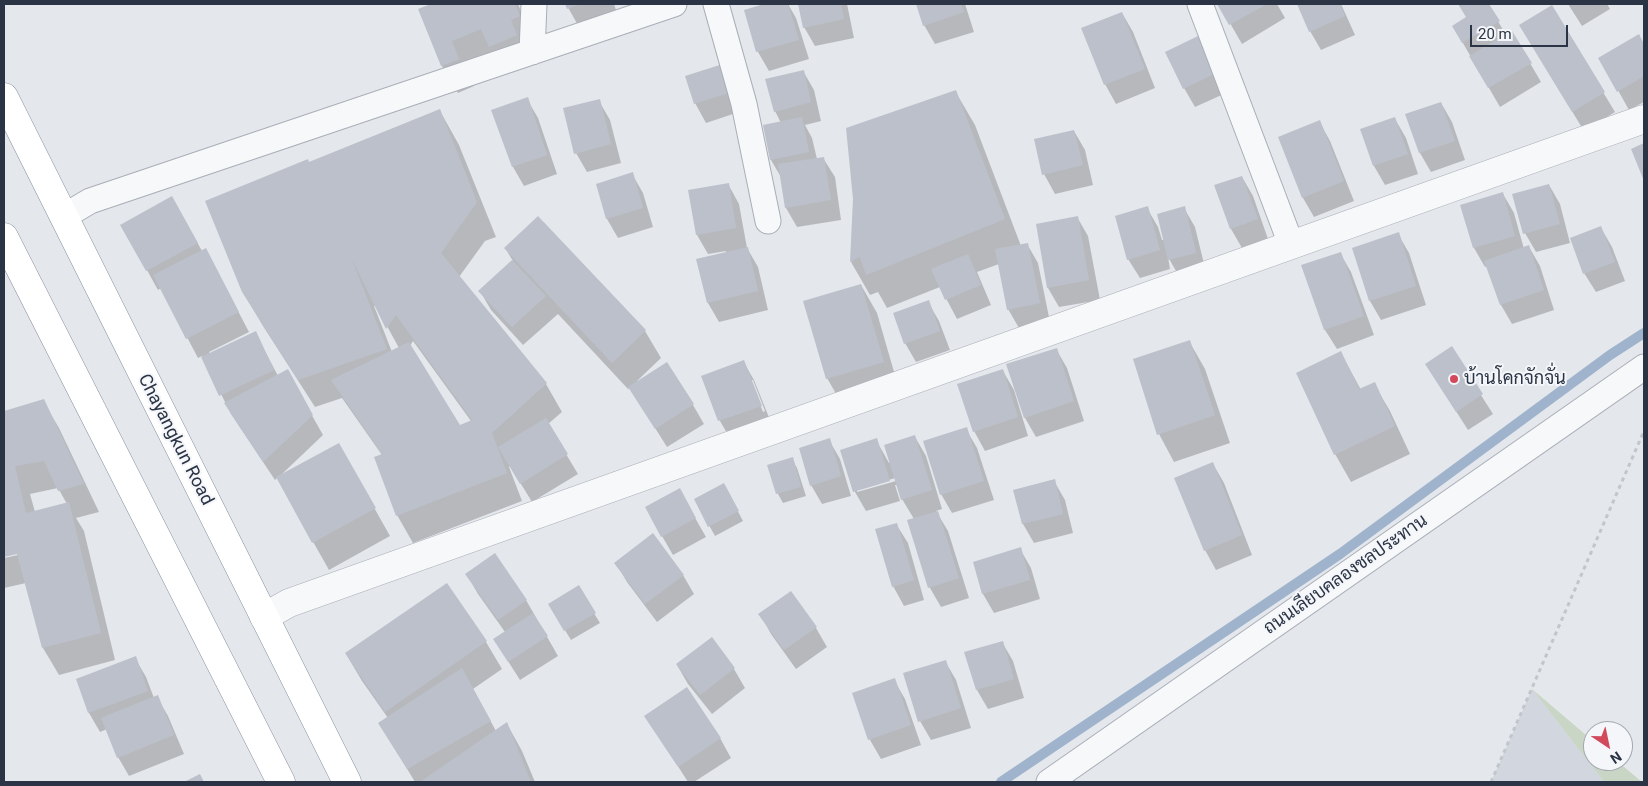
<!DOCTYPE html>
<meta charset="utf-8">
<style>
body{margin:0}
#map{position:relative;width:1648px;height:786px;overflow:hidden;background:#e4e7ec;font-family:Roboto,sans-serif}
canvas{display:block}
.frame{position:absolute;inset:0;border:5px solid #2b3445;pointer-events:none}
.north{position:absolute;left:1583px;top:721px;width:50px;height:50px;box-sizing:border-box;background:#f4f6f9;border:1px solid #a4a8b1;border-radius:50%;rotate:146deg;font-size:14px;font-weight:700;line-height:20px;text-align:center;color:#2b3445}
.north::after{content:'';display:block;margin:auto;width:18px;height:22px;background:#d1495b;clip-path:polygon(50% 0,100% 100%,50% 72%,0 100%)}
.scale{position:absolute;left:1470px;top:25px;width:98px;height:22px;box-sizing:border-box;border:2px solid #2b3445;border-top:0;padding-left:6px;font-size:15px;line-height:18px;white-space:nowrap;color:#2b3445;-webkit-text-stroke:4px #f4f6f9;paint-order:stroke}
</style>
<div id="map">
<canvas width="1648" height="786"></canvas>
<div class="frame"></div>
<div class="north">N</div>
<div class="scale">20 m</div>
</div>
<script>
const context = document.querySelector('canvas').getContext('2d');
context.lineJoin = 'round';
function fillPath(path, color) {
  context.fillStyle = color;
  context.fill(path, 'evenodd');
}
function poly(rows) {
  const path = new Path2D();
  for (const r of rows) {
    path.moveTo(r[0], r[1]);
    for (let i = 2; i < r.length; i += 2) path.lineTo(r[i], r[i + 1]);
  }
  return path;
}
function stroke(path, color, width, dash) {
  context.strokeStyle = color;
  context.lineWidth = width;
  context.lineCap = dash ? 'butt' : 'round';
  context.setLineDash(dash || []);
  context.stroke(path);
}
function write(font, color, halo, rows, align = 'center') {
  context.font = font + ' Roboto,Sarabun,sans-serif';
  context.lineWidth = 4;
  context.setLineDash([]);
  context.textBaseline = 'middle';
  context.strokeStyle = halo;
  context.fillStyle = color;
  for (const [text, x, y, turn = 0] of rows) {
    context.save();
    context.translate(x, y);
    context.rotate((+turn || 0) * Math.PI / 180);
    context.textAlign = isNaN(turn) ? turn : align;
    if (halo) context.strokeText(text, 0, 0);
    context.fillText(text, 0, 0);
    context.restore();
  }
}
fillPath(poly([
 [1532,689,1604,782,1491,782]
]), '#d2d6de');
fillPath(poly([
 [1532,689,1593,741,1593,761,1617,761,1642,782,1604,782]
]), '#c9d6c5');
fillPath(poly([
 [434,4,518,4,535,44,532,63,506,74,496,57,467,69,474,86,458,93,442,66,420,10],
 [566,4,614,4,617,13,579,27],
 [769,4,788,4,796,18,809,59,769,71,758,52,745,11],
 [800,4,847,4,854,38,815,46,804,27],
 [917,4,965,4,974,32,935,44,924,25],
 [1219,4,1277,4,1285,18,1242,44],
 [1298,4,1341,4,1355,35,1321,50,1310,31],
 [1459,4,1488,4,1506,35,1512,32,1541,82,1500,107,1453,26,1468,18],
 [1568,4,1607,4,1610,9,1582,26],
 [1552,7,1615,112,1584,131,1532,45],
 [1122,13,1133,32,1155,88,1116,104,1105,84],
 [1638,36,1644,47,1644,102,1629,110,1600,58],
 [1198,37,1226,93,1195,107,1184,88],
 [725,64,745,110,706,123,695,103],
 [803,71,814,90,821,121,805,125,812,138,817,159,823,158,835,177,841,220,797,227,786,208,781,177,771,160,765,126,781,123,775,111],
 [955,91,975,125,1021,246,1027,244,1038,263,1050,322,1019,328,1008,309,999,264,977,272,991,305,957,319,940,287,887,308,878,292,870,295,851,262],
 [527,99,538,118,557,174,524,186,513,167],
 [599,101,610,120,621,163,587,172,576,153],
 [1441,103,1452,122,1465,160,1431,172,1420,153,1406,115],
 [440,111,459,145,496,237,485,241,459,277,546,384,562,412,548,424,578,474,532,502,510,466,509,467,522,501,413,543,397,515,382,455,342,398,315,407,263,326,243,292,310,164],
 [374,306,376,306,399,348,392,352],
 [413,341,471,421,459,426,410,346],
 [1395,119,1406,138,1418,174,1385,185,1374,166],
 [1319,121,1330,141,1354,201,1314,217,1303,198],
 [1074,131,1085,150,1093,185,1055,194,1044,174],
 [632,174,643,193,653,227,618,238,607,219,597,185],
 [1242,177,1253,196,1268,239,1242,248,1231,229],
 [728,184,739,204,747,248,758,267,768,310,719,322,708,303,726,251,708,254,697,235,689,191],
 [1549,185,1560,204,1570,243,1536,252,1525,233],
 [1503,194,1514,213,1524,249,1529,247,1540,266,1554,310,1512,324,1501,305,1487,266,1485,267,1474,248,1462,205],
 [1147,208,1158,227,1162,240,1164,240,1184,208,1195,227,1206,272,1180,278,1168,257,1170,269,1140,278,1128,259],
 [183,217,202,251,216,269,249,332,209,352,210,354,255,332,278,376,287,371,323,435,281,475,354,472,390,536,329,570,277,478,275,480,231,414,202,356,198,358,161,288,158,290,122,225],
 [538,217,645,331,661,358,637,381,638,382,693,405,704,424,667,447,630,388,628,389,558,314,523,345,491,310,480,291,513,261,505,248],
 [1077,217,1088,236,1100,300,1059,307,1048,288],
 [1601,228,1612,247,1625,281,1596,292,1584,273],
 [1398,234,1409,253,1426,305,1381,320,1370,301,1353,248],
 [1340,253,1351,272,1374,335,1337,349,1325,330,1303,266],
 [861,285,877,313,899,389,843,406,827,378],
 [928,302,939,321,950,350,916,362,905,343],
 [1189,341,1205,369,1230,443,1174,462,1159,434],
 [1451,348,1493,414,1468,430,1438,383],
 [1056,349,1067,368,1084,421,1036,437,1025,418,1008,365],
 [1341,353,1361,390,1374,384,1390,411,1410,454,1351,482,1335,454],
 [743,361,754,380,772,425,731,440,720,421,703,377],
 [750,380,753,380,765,411,763,412],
 [1003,371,1014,390,1028,436,985,451,974,431],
 [43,401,59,428,99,512,76,518,84,531,115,660,59,675,43,648,26,583,4,588,4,558,23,554,23,551,4,556,4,413],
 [58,488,67,504,35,512,30,494],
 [966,429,977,448,994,500,952,513,941,494],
 [915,437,926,456,942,509,936,511,948,531,969,598,941,607,930,588,908,521,914,519,902,499,898,485,895,485,900,501,866,511,855,492,842,451,876,440,889,463],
 [895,478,896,481,857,492,857,490],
 [829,440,840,459,851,496,822,504,811,485],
 [792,459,797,468,806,496,783,503,778,494,769,466],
 [1213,464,1224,483,1252,555,1216,570,1205,550],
 [1054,481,1065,500,1073,533,1034,543,1023,524,1015,490],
 [724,485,743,521,715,536,695,500],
 [690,509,706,537,673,555,662,536],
 [896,524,908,543,924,600,904,606,893,586],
 [1020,549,1031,568,1040,599,994,613,983,594,974,562],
 [616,563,683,575,694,594,657,622,627,582],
 [467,575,526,600,558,656,520,680,506,658,505,632,478,594],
 [446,584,486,642,502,669,473,689,496,731,507,724,522,751,535,782,415,782,380,724,388,718,362,681,346,654],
 [578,587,600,623,571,640,549,604],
 [791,593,816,628,827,647,796,669,771,634,760,614],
 [1002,642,1013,661,1024,698,988,709,977,690],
 [135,658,146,677,154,698,157,697,168,716,184,754,129,776,118,757,107,729,100,732,89,713,77,679],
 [945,661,956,680,971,728,931,740,920,721],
 [677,665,734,669,745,688,712,714,688,684],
 [894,680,905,699,921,745,881,759,870,740,854,694],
 [646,716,720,738,731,758,694,782,688,782]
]), '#0003');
stroke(poly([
 [1001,782,1340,554,1610,355,1644,333]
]), '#9fb4cc', 10);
fillPath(poly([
 [431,4,515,4,520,16,511,20,517,35,489,47,481,29,452,41,459,59,441,66,418,9],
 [565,4,580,4,567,9],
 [764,4,788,4,799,40,756,52,744,10],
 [798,4,841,4,844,19,803,28],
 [916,4,961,4,964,12,923,26],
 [1217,4,1267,4,1229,25],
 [1297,4,1340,4,1345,16,1309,32],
 [1458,4,1489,4,1500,21,1462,43,1452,26,1466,17],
 [1552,5,1605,92,1572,112,1519,25],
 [1122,12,1145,69,1104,85,1081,28],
 [1512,31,1532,63,1488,88,1469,56],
 [1639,34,1644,44,1644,76,1617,92,1598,58],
 [1198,36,1216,73,1183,89,1165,52],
 [726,63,735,91,694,104,685,76],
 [804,70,811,102,774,112,765,79],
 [956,90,1005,219,866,275,860,257,850,262,853,199,846,128],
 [528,97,547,155,512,167,491,110],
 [600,99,611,144,574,154,563,108],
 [1441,102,1455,141,1419,153,1405,114],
 [440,109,477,202,441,253,547,383,492,433,507,473,396,516,374,457,382,454,331,380,409,342,460,425,472,420,396,315,386,329,351,257,387,349,298,380,242,292,205,201,308,159,309,162],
 [802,117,809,152,770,160,763,125],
 [1395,117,1408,154,1373,166,1360,129],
 [1320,120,1344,181,1302,198,1278,137],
 [1074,130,1083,165,1042,175,1034,139],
 [1644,143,1644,181,1631,149],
 [824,157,831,200,785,208,778,164],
 [633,172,643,208,606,219,596,184],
 [1242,176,1258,219,1230,229,1214,185],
 [729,183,736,228,696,235,688,190],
 [1549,184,1560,224,1523,234,1512,194],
 [1503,192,1515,236,1473,248,1460,205],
 [172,196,198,243,146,271,120,225],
 [1148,206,1160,250,1127,260,1115,216],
 [1185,206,1196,253,1168,260,1157,214],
 [538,216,646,330,612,363,504,248],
 [1078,216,1089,280,1047,288,1036,224],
 [1601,226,1615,262,1583,274,1570,238],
 [1399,232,1416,286,1369,301,1352,248],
 [1028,243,1040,303,1007,310,995,249],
 [1529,245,1544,290,1500,305,1484,261],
 [748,247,758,291,707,303,696,259],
 [206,248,239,312,186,339,153,275],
 [1341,252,1364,316,1324,330,1301,265],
 [968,254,981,285,945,300,931,269],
 [512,260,546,296,512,327,478,291],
 [861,284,884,362,826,379,803,301],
 [929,300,940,331,904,344,893,313],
 [256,331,274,370,219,396,201,357],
 [1190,340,1215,415,1157,435,1133,359],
 [1452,346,1483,394,1456,412,1425,364],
 [1057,348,1074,401,1024,418,1006,364],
 [1341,351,1359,389,1375,382,1395,426,1334,455,1296,373],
 [744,360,762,406,718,421,701,376],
 [667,362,694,404,655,429,628,387],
 [288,369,313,415,263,462,224,403],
 [1003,369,1018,417,973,432,957,384],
 [44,399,84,484,58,491,44,461,15,466,26,513,69,502,101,633,42,648,17,554,4,557,4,411],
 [546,418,568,454,520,484,498,447],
 [967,427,984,481,940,495,923,441],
 [915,435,932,490,901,500,884,445],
 [830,438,841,476,810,486,799,448],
 [877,438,890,481,853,492,840,450],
 [339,443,376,508,312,543,276,477],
 [793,457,801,487,776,494,767,465],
 [1213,462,1242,535,1204,551,1174,478],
 [1055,479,1063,514,1022,524,1013,490],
 [724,483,739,511,708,527,694,499],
 [680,488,696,518,661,537,645,507],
 [938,511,959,578,928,588,907,520],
 [897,523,914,580,892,587,875,529],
 [653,533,684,575,645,604,614,563],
 [1021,547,1030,580,982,594,973,562],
 [495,553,527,600,498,620,465,574],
 [447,583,487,641,385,712,345,653],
 [579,585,596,613,564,631,548,604],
 [791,591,817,627,784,650,758,614],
 [533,613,548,636,508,662,493,639],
 [712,637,735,668,700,695,676,664],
 [1003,641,1014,679,976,690,964,652],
 [136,656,148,691,88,713,76,679],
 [946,660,961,708,918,722,903,673],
 [462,668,491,721,407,769,378,723],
 [895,678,911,725,868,740,852,693],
 [687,687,721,738,678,767,644,716],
 [158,695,174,735,117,758,101,718],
 [507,722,531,782,420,782],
 [200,774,204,782,184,782]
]), '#bbc0ca');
const minor = poly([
 [716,4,744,104,768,221],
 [1200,4,1291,244],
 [532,52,534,4],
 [63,217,90,201,674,4],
 [1049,782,1644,367]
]);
const tertiary = poly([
 [264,617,289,603,1644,119]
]);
const trunk = poly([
 [4,97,347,782],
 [4,237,281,782]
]);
stroke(minor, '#a9aeb7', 27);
stroke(tertiary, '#a9aeb7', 29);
stroke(trunk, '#8b94a3', 29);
stroke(poly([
 [1491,782,1644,431]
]), '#c2c5cb', 3, [4, 4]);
stroke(minor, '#f7f8fa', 25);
stroke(tertiary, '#f7f8fa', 28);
stroke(trunk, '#fff', 28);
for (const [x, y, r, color] of [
 [1454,379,5,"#d1495b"]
]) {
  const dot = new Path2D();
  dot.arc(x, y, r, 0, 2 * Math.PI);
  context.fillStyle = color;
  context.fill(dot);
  stroke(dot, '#f4f6f9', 2);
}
write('18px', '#2b3445', '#f4f6f9', [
 ["บ้านโคกจักจั่น",1464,379]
], 'left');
write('18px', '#2b3445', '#f4f6f9', [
 ["Chayangkun Road",175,440,63],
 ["ถนนเลียบคลองชลประทาน",1346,575,-35]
]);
</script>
